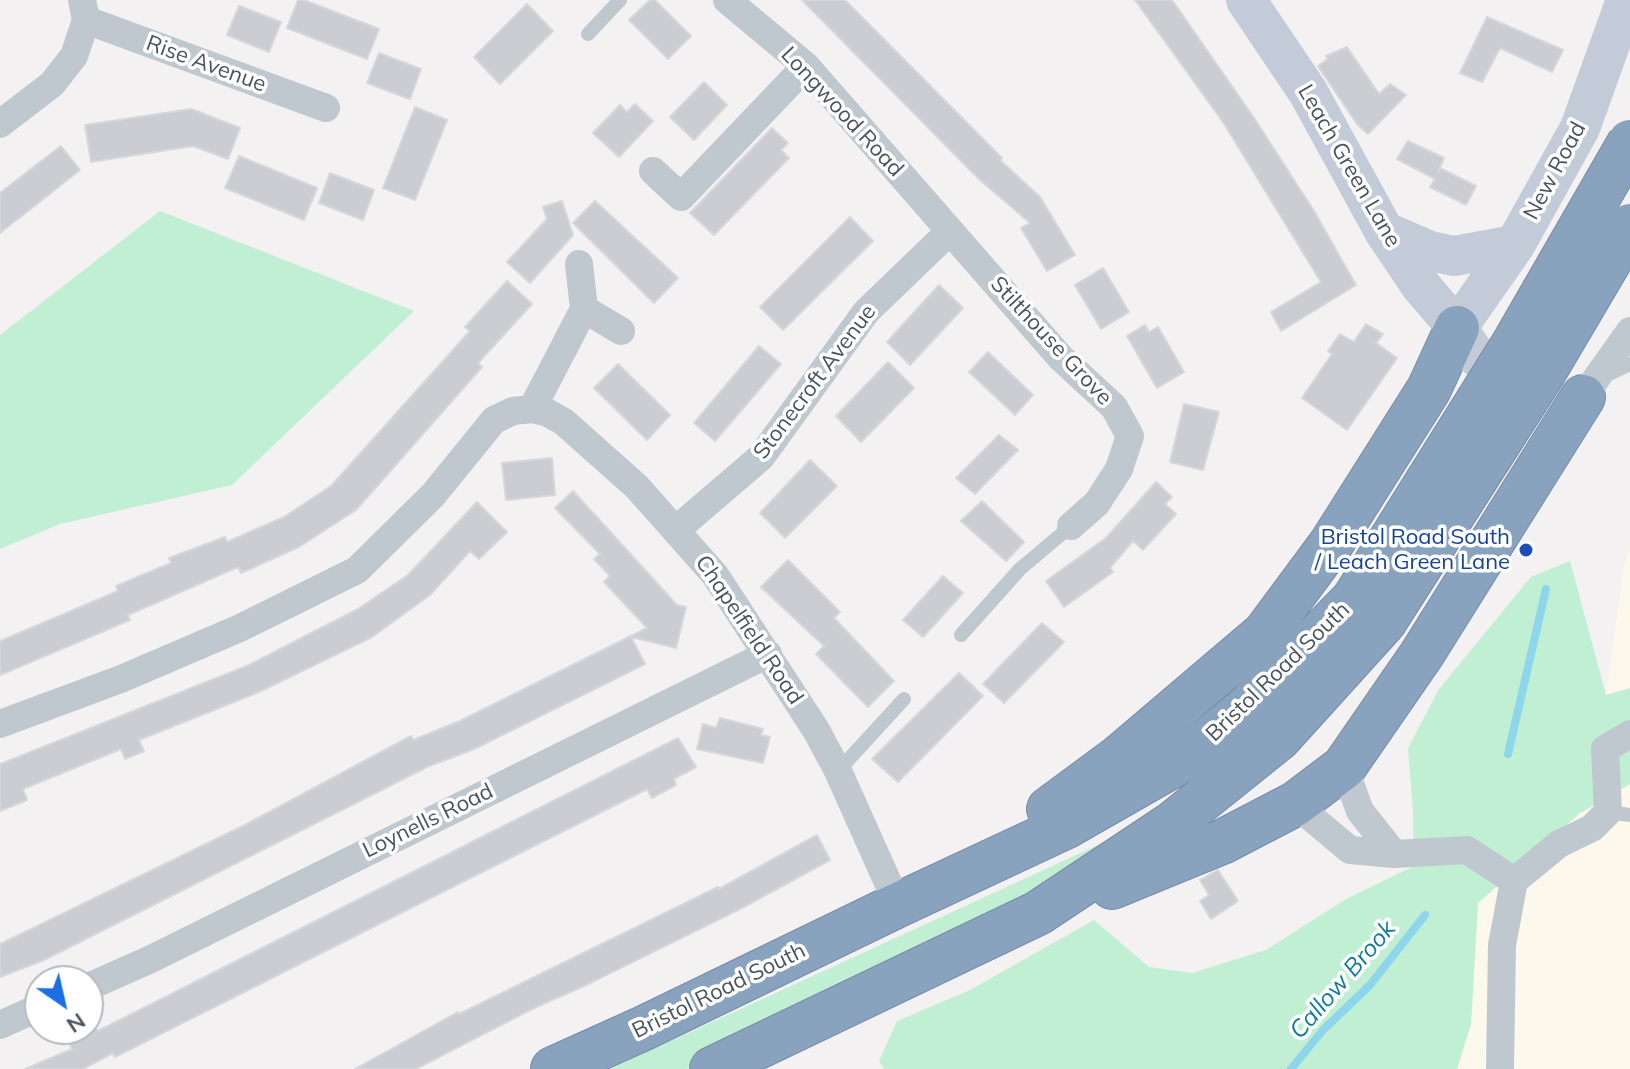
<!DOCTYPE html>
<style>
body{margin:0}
#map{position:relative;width:1630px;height:1069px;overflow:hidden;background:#f3f1f1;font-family:Mulish,sans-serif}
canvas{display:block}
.north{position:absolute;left:24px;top:965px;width:80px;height:80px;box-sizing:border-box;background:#fff;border:2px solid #b6babf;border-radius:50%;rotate:146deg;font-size:22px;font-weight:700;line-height:32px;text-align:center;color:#49535e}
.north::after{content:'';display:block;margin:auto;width:28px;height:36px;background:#1c6fe1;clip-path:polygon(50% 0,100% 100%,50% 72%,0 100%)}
</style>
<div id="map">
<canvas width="1630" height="1069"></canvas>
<div class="north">N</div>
</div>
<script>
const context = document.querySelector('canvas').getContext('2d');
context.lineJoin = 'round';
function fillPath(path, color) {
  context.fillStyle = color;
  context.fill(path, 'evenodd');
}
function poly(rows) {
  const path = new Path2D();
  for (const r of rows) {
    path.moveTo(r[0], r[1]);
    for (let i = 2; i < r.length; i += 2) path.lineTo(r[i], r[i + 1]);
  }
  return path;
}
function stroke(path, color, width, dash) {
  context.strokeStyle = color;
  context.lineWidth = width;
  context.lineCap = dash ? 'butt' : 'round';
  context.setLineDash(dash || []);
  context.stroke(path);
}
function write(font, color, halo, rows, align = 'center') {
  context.font = font + ' Mulish,sans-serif';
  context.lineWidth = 7;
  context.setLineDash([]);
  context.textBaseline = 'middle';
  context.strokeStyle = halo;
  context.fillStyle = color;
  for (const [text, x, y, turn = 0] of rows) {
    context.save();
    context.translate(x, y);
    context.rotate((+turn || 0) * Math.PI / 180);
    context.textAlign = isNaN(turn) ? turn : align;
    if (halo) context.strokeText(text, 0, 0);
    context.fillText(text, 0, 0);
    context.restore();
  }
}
fillPath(poly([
 [1630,548,1630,1069,1457,1069,1471,1024,1478,903,1579,814,1606,695,1624,565]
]), '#fcf8eb');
fillPath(poly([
 [160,211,414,311,232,485,60,524,0,549,0,335],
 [1570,561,1606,695,1630,688,1630,784,1579,814,1478,903,1471,1024,1457,1069,884,1069,879,1061,897,1021,970,990,1094,920,1149,967,1192,973,1266,950,1346,899,1414,866,1413,812,1408,748,1439,689,1531,577],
 [1111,839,1026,900,686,1069,610,1069]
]), '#c1efd3');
stroke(poly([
 [1508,754,1546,589],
 [1291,1069,1323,1030,1370,985,1425,915]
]), '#8ed6eb', 8);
const building = poly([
 [298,0,304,0,379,29,367,59,287,28,298,0],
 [650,0,655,0,691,36,668,59,629,20,650,0],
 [802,0,845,0,1002,158,1000,160,1040,197,1075,255,1047,271,1021,228,1030,223,980,180,802,0],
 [1135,0,1172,0,1254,118,1314,211,1356,285,1281,331,1271,312,1321,282,1223,122,1135,0],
 [527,4,553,31,500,84,474,57,527,4],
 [239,6,281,22,269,52,227,35,239,6],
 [1487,17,1563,50,1552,72,1500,48,1482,82,1460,73,1487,17],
 [1347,47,1379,94,1390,84,1406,95,1368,134,1357,124,1318,66,1328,59,1326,56,1347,47],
 [379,53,421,69,410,99,367,83,379,53],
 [704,82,727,105,694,140,670,117,704,82],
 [635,104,653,121,619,157,593,133,620,105,627,112,635,104],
 [415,107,447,120,415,200,383,188,415,107],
 [191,109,240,128,228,159,193,146,91,162,85,125,191,109],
 [772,128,788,143,781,150,789,158,714,235,690,213,772,128],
 [1408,141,1444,158,1438,172,1440,168,1476,186,1466,205,1430,187,1435,179,1397,159,1408,141],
 [61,146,80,170,0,233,0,193,61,146],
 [239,156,317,188,304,220,225,188,239,156],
 [330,173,374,190,363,220,319,203,330,173],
 [562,201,573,235,530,283,507,262,547,219,543,207,562,201],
 [595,201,678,278,654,303,573,223,595,201],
 [850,217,873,241,783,330,760,307,850,217],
 [1103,268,1129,312,1101,329,1075,285,1103,268],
 [507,281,532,304,478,363,482,367,356,510,299,547,241,573,238,567,128,615,130,620,0,675,0,641,118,591,116,586,171,563,169,558,225,537,227,542,284,517,331,486,470,331,465,327,507,281],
 [939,285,963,308,910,365,887,342,939,285],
 [1366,324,1383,334,1376,343,1397,358,1347,430,1302,398,1332,354,1328,351,1340,334,1354,342,1366,324],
 [1145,325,1149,332,1158,327,1184,372,1157,388,1127,336,1145,325],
 [759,346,781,364,715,441,694,423,759,346],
 [988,352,1033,395,1015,415,969,372,988,352],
 [888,362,914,388,861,442,836,416,888,362],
 [618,364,670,415,647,440,594,388,618,364],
 [1184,404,1219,412,1203,470,1170,462,1184,404],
 [999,435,1018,450,975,494,956,478,999,435],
 [552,458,555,495,506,500,502,463,552,458],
 [810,460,837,486,785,538,760,513,810,460],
 [1156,482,1172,497,1165,504,1176,514,1143,550,1133,541,1110,568,1113,572,1064,607,1046,581,1106,538,1156,482],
 [573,491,677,605,686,607,676,648,631,637,645,664,474,749,427,767,44,960,0,977,0,944,245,825,411,736,413,740,460,721,647,628,604,582,610,576,594,559,600,554,555,508,573,491],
 [982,501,1024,542,1006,561,961,521,982,501],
 [477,502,507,532,479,559,470,551,430,595,372,637,259,692,139,740,144,751,125,759,121,749,23,789,27,800,0,811,0,764,249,665,358,609,408,575,477,502],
 [788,560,840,612,834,618,894,681,868,707,816,654,824,646,761,587,788,560],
 [943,576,963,593,923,637,903,620,943,576],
 [1042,623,1064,642,1004,703,983,684,1042,623],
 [959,673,983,696,898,782,872,759,959,673],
 [720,718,763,729,761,735,770,737,763,763,697,749,703,724,716,728,720,718],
 [678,738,696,767,674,779,676,785,652,798,647,789,115,1057,113,1053,83,1069,25,1069,72,1049,68,1041,95,1027,98,1031,678,738],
 [817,835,830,860,740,909,586,985,532,1009,416,1069,355,1069,458,1012,459,1014,718,887,719,889,817,835],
 [1218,870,1238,901,1211,919,1200,901,1209,895,1200,880,1218,870]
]);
fillPath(building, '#cbcdd3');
stroke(building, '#d5d7dc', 2);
const highway = poly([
 [1049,809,1118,758,1265,633,1331,544,1429,389,1457,328],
 [1112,887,1222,842,1295,804,1344,767,1422,654,1583,397],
 [553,1069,644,1028,898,905,1065,827,1184,759,1245,710,1354,599],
 [712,1069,1038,913,1172,824,1279,738,1384,622]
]);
stroke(highway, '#758daa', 46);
stroke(poly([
 [588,34,620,0],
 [1605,376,1630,364],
 [961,635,1020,569,1071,526],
 [838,771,904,699],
 [1608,812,1630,815]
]), '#bfc8cf', 14);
stroke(poly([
 [727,0,806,66,1061,358,1114,407,1130,436,1119,469,1097,503,1071,526],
 [86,20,326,108],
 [0,124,52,84,74,56,86,20,82,0],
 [653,171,681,197,806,66],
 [579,264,584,309,621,331],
 [1583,397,1630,331],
 [532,409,584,309],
 [677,529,761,457,866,312,950,231],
 [0,724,121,679,240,628,357,570,433,495,494,420,513,411,532,409,548,413,564,422,637,487,715,575,816,730,838,771,898,905],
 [1344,767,1360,811,1394,854],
 [1295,804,1350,850,1394,854,1467,850,1514,881],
 [88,987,149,960,768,654],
 [0,1025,40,1007],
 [1500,1069,1502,945,1514,881,1559,844,1592,828,1608,812,1605,749,1630,734]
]), '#bfc8cf', 28);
stroke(poly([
 [1246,0,1308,92,1384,231,1421,286,1457,328,1477,357,1528,384],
 [1384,231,1430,251,1454,256,1515,245],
 [1457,328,1515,245,1580,128,1626,0]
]), '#c2cbd7', 40);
stroke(highway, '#89a2be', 44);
const highwayBridge = poly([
 [1354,599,1513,345,1630,142],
 [1384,622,1545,370,1630,226]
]);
stroke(highwayBridge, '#758daa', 46, []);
stroke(highwayBridge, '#89a2be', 44);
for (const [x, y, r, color] of [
 [1526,550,8,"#1a4fb4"]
]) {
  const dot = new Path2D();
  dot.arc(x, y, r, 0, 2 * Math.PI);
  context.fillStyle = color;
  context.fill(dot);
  stroke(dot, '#fff', 3);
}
write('22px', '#49535e', '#fff', [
 ["Rise Avenue",206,64,20],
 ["Longwood Road",842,112,47],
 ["Leach Green Lane",1349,166,60],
 ["New Road",1555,171,-62],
 ["Stilthouse Grove",1051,341,47],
 ["Stonecroft Avenue",815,382,-53],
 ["Chapelfield Road",749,630,56],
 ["Bristol Road South",1278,672,-44],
 ["Loynells Road",428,821,-26],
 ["Bristol Road South",719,991,-26]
]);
write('22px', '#164399', '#fff', [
 ["Bristol Road South",1510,537],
 ["/ Leach Green Lane",1510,562]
], 'right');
write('italic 24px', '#0f7b9c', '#fff', [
 ["Callow Brook",1343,980,-49]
]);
</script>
